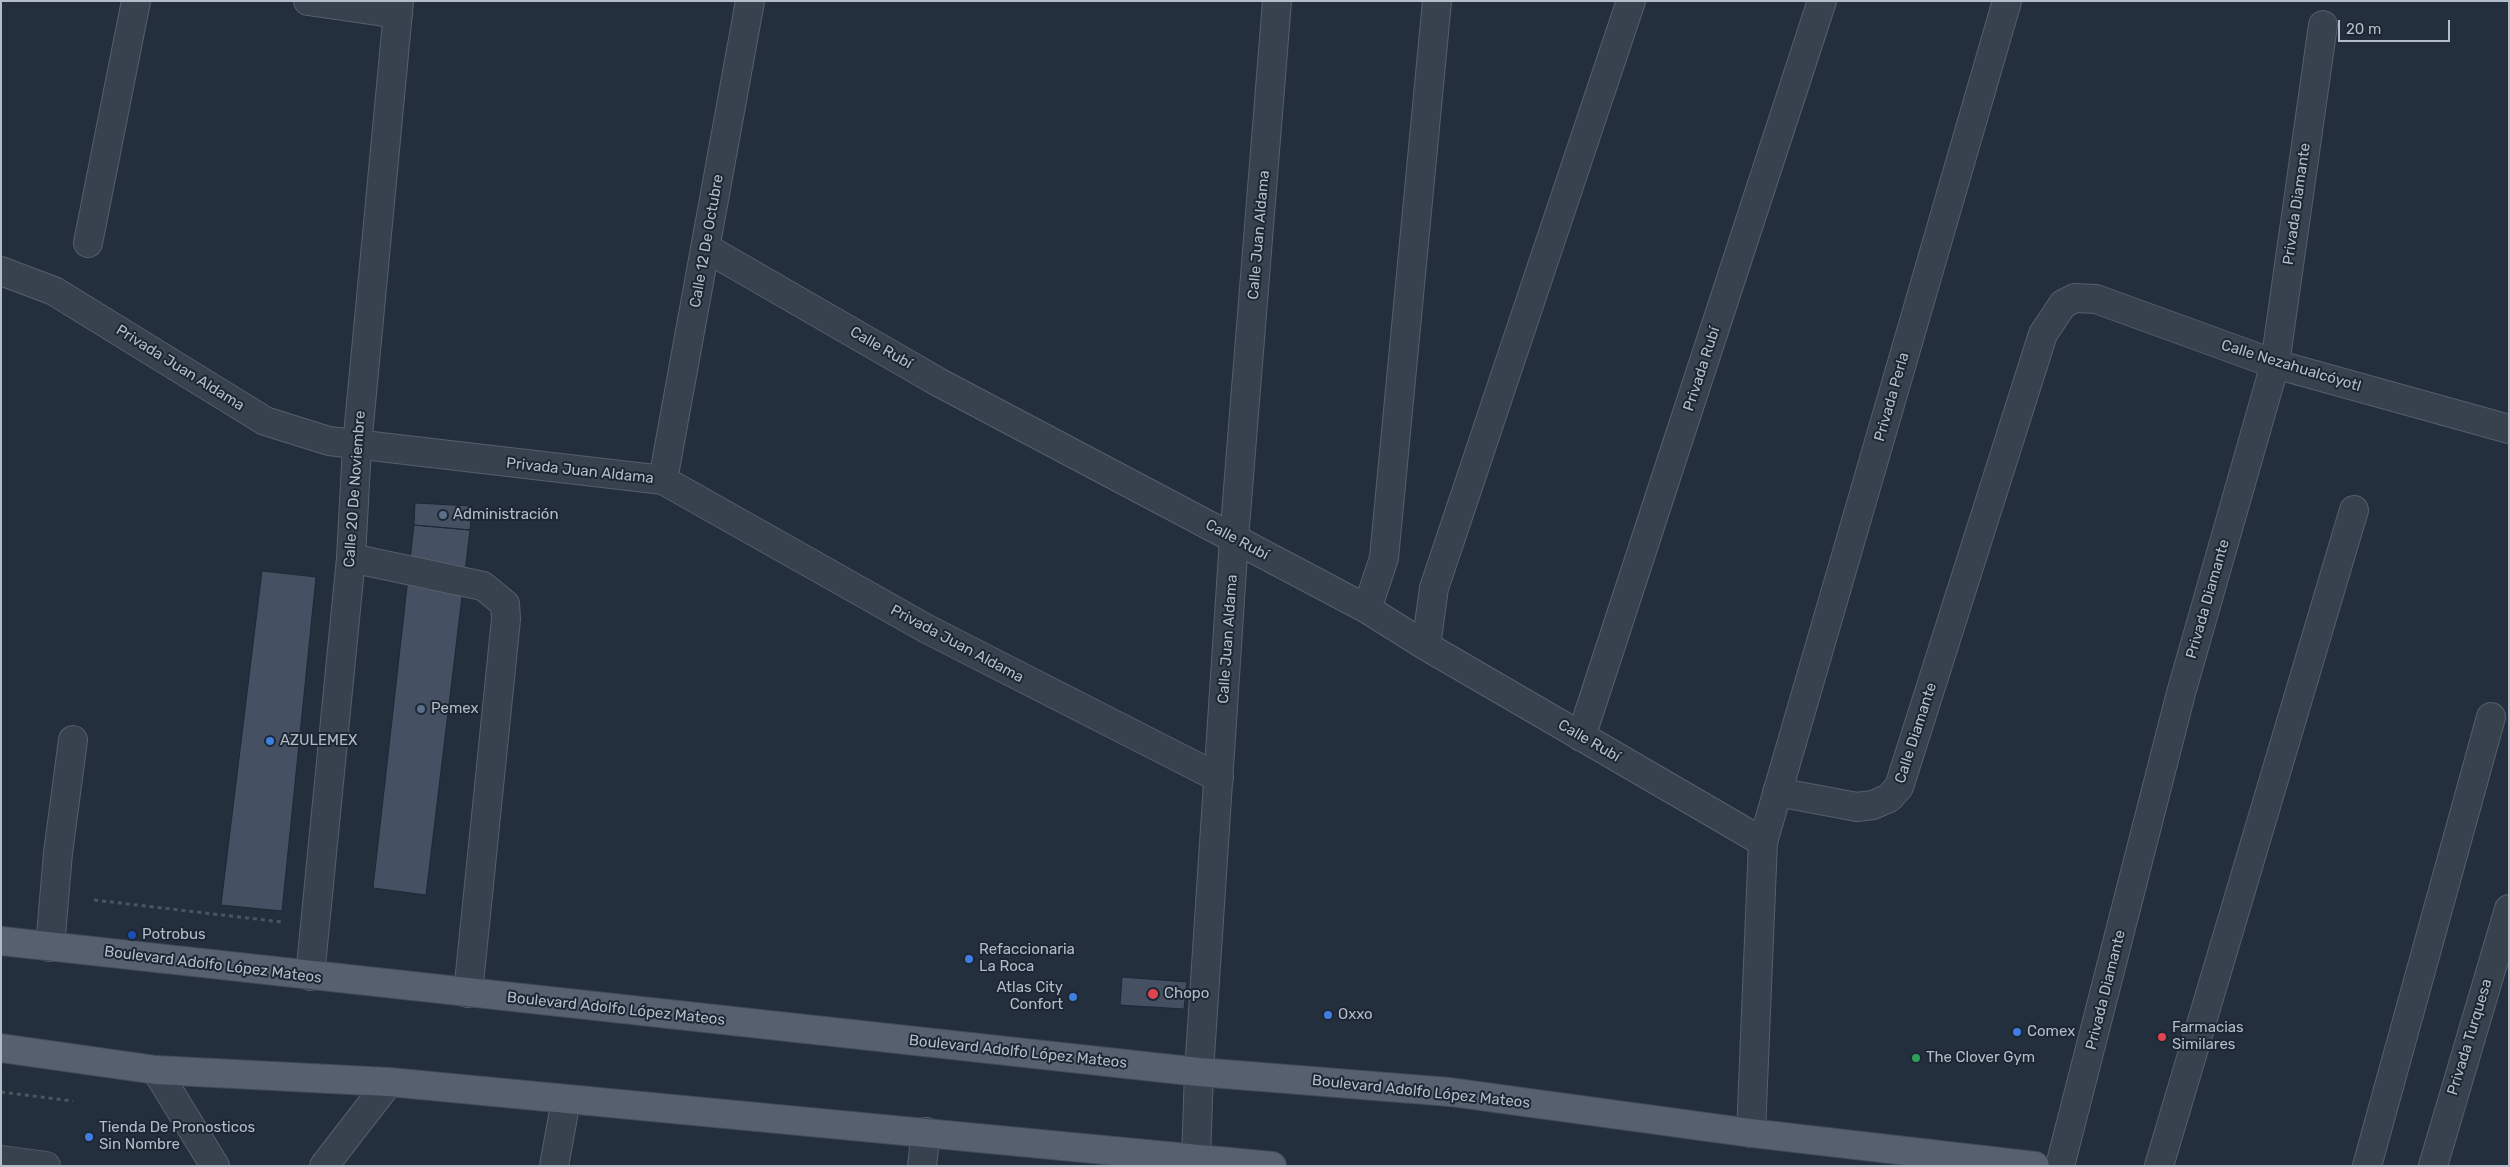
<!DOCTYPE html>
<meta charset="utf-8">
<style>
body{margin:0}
#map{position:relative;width:2510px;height:1167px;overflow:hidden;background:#242f3e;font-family:Rubik,sans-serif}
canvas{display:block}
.frame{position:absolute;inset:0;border:2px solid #b4bcc9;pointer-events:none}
.scale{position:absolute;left:2338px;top:20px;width:112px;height:22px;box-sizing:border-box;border:2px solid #b4bcc9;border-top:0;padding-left:6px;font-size:15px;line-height:18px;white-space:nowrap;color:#b4bcc9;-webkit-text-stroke:4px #1d2633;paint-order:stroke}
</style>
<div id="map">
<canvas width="2510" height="1167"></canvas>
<div class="frame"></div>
<div class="scale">20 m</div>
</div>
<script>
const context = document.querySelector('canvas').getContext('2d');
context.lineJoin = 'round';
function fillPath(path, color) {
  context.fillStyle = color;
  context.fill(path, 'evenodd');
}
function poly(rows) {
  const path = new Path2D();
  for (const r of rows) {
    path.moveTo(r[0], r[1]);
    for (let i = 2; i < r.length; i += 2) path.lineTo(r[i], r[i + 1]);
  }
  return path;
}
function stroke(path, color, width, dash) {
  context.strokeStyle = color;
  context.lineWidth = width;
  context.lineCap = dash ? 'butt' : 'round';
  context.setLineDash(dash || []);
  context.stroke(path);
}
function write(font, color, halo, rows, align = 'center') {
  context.font = font + ' Rubik,sans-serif';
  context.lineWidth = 4;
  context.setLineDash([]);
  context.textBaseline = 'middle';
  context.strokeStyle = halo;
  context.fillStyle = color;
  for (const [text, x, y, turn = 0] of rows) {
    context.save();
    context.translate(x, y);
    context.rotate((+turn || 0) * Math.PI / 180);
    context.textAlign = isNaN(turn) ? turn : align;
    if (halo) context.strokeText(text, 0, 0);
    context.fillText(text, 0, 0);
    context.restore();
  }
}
const building = poly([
 [415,503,472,506,470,530,414,525,415,503],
 [414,525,470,530,426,895,373,888,414,525],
 [262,571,316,577,282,911,221,905,262,571],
 [1122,977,1187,982,1184,1009,1120,1005,1122,977]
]);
fillPath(building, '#455162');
stroke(building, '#1f2835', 1);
const minor = poly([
 [308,1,398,14],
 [88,243,136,1],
 [706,248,940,383,1367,609,1426,646,1763,842],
 [1,271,54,291,265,421,329,441,663,480,927,629,1219,778],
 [663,480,750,1],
 [351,558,483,586,505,604,506,619,468,993],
 [1367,609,1384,558,1437,1],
 [1426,646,1434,588,1631,1],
 [1581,737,1822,1],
 [1777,792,1857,807,1873,805,1889,798,1899,787,2043,334,2063,304,2075,298,2096,299,2275,364,2509,429],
 [50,947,58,853,73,740],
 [310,976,351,558,357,446,399,1],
 [156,1070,215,1166],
 [1751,1133,1763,842,2007,1],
 [1196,1158,1199,1072,1234,539,1277,1],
 [1,1160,46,1166],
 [324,1166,389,1082],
 [554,1166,566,1100],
 [922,1166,926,1132],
 [2060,1166,2181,693,2275,364,2323,25],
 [2159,1166,2354,510],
 [2367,1166,2491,717],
 [2433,1166,2509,909]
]);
const major = poly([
 [1,941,1199,1072,1450,1092,1751,1133,2035,1166],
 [1,1048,156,1070,389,1082,1272,1166]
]);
stroke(minor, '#565f6c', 30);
stroke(major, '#414a57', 30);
stroke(poly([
 [94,900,282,922],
 [1,1092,73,1101]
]), '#44595c', 3, [4, 4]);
stroke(minor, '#38414e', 28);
stroke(major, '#56606e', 28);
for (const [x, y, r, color] of [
 [443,515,5,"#5c6f8a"],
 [421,709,5,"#5c6f8a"],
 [270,741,5,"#3f7fe0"],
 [132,935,5,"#1a4fb4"],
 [969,959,5,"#3f7fe0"],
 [1153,994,6,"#e0444e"],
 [1073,997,5,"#3f7fe0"],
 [1328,1015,5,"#3f7fe0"],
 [2017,1032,5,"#3f7fe0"],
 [2162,1037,5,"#e0444e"],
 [1916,1058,5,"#2e9e5b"],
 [89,1137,5,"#3f7fe0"]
]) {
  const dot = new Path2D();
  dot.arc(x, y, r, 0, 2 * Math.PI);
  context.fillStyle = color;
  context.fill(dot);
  stroke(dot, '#1d2633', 2);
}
write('15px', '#b4bcc9', '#1d2633', [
 ["Privada Diamante",2297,204,-82],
 ["Calle Juan Aldama",1259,235,-85],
 ["Calle 12 De Octubre",707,241,-80],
 ["Calle Rubí",881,348,30],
 ["Calle Nezahualcóyotl",2291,366,17],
 ["Privada Juan Aldama",180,368,32],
 ["Privada Rubí",1702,369,-72],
 ["Privada Perla",1892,397,-74],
 ["Privada Juan Aldama",580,471,6],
 ["Calle 20 De Noviembre",355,489,-86],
 ["Calle Rubí",1237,540,28],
 ["Privada Diamante",2208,599,-74],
 ["Calle Juan Aldama",1228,639,-86],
 ["Privada Juan Aldama",957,644,28],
 ["Calle Diamante",1916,733,-72],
 ["Calle Rubí",1589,741,30],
 ["Boulevard Adolfo López Mateos",213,965,7],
 ["Privada Diamante",2106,990,-76],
 ["Boulevard Adolfo López Mateos",616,1009,6],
 ["Privada Turquesa",2470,1037,-73],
 ["Boulevard Adolfo López Mateos",1018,1052,6],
 ["Boulevard Adolfo López Mateos",1421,1092,6]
]);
write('15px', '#b4bcc9', '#1d2633', [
 ["Administración",453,515],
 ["Pemex",431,709],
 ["AZULEMEX",280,741],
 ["Potrobus",142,935],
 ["Refaccionaria",979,950],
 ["La Roca",979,967],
 ["Atlas City",1063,988,"right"],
 ["Confort",1063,1005,"right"],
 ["Chopo",1164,994],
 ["Oxxo",1338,1015],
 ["Farmacias",2172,1028],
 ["Similares",2172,1045],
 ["Comex",2027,1032],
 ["The Clover Gym",1926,1058],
 ["Tienda De Pronosticos",99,1128],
 ["Sin Nombre",99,1145]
], 'left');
</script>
